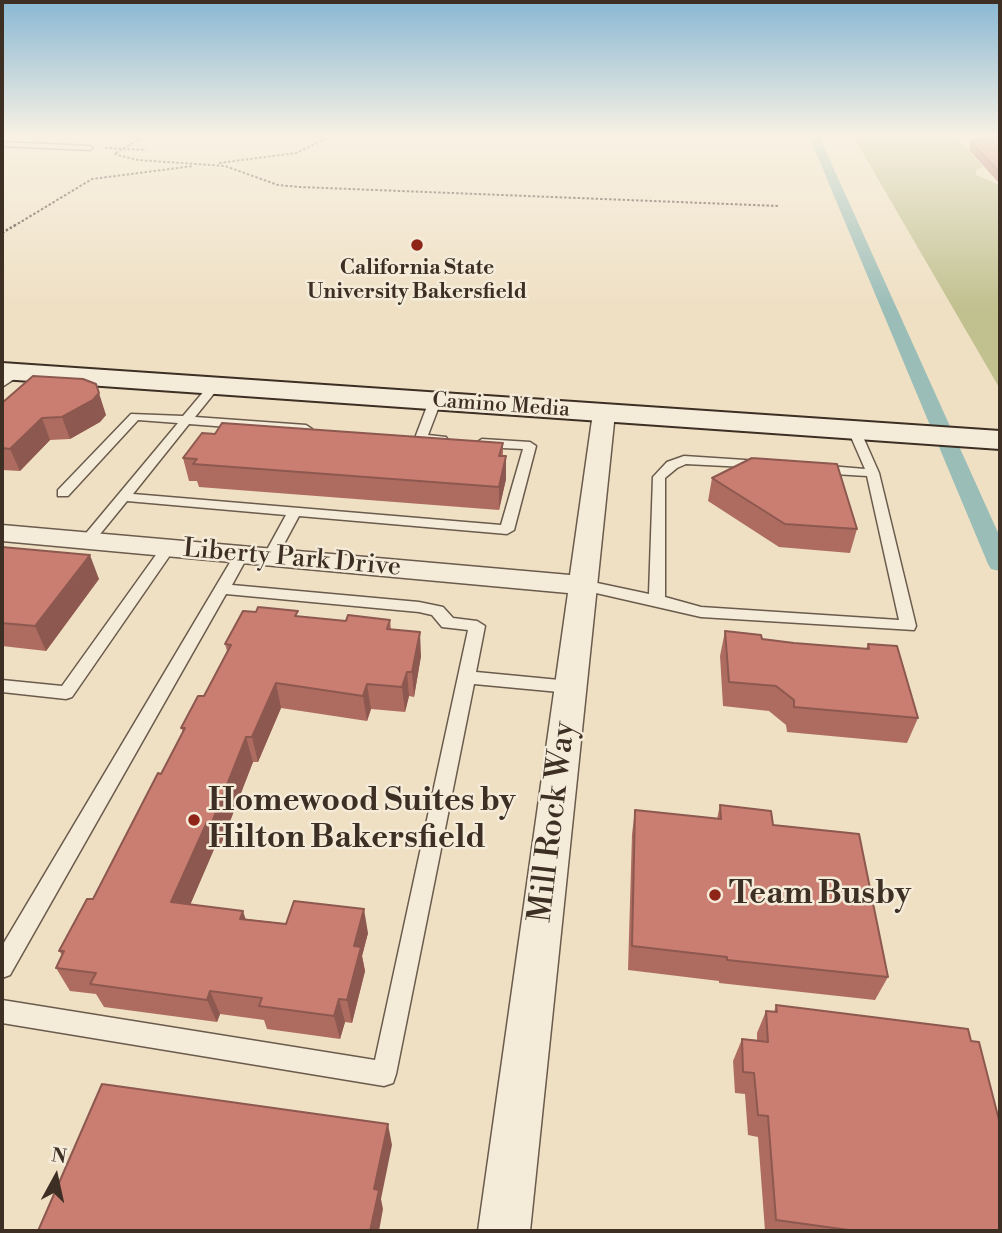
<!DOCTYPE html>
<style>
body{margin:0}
#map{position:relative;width:1002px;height:1233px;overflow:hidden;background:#efe0c4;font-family:"Libre Bodoni",serif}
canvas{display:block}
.frame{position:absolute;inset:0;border:4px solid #3d2f24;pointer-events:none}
.north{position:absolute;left:21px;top:1142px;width:70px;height:70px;-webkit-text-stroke:5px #f5ebd9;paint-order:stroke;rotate:8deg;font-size:19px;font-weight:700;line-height:28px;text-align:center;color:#3d2f24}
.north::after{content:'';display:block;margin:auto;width:24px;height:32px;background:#3d2f24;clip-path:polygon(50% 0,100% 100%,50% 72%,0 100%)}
</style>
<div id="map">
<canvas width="1002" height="1233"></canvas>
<div class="frame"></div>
<div class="north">N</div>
</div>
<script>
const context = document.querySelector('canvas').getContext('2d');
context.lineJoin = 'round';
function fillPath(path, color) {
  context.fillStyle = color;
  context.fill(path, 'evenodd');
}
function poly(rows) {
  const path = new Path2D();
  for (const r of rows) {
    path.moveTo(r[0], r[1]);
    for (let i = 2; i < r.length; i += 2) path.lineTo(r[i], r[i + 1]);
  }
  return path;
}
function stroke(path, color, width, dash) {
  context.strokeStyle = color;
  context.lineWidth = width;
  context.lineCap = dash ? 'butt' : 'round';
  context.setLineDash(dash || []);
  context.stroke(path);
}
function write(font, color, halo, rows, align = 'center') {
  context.font = font + ' "Libre Bodoni",serif';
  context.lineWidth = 5;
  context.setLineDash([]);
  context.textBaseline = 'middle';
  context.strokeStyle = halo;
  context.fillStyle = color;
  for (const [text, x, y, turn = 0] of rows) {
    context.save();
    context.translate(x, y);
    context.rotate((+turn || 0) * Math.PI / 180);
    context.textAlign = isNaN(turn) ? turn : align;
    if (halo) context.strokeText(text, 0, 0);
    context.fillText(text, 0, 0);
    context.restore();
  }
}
fillPath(poly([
 [853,136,955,136,983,167,976,170,976,175,1000,185,1000,389]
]), '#c1c08f');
fillPath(poly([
 [809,136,819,136,1000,537,1000,571,991,569,988,564,809,136]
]), '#9abdb7');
const lane = poly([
 [2,142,90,146,93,148,90,150,2,146,2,142],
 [16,370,25,372,2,387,2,379,16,370],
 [214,383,220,386,195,417,306,425,312,429,306,433,189,424,133,494,501,525,523,449,482,447,476,443,482,439,530,442,536,446,514,530,507,534,299,516,277,557,270,561,263,557,286,515,127,501,92,544,82,544,80,541,82,538,178,423,138,420,68,496,58,496,58,490,131,414,183,416,210,384,214,383],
 [435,398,441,401,428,435,446,437,448,440,442,444,417,441,415,438,429,401,435,398],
 [854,426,860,430,879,473,916,626,914,630,701,617,583,590,575,585,583,580,649,594,653,477,667,462,684,456,760,461,766,465,765,468,686,464,677,468,665,478,665,597,701,607,899,620,867,476,817,473,811,469,817,465,865,469,848,430,854,426],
 [168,544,175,548,72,697,66,699,2,692,2,680,62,686,163,545,168,544],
 [242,550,249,554,232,585,419,602,443,607,453,618,477,621,485,626,476,672,570,681,576,683,579,687,576,691,570,693,474,684,396,1074,393,1083,384,1086,2,1023,2,1000,375,1060,468,630,442,627,432,615,419,612,226,594,10,975,2,978,2,946,235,554,242,550]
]);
const street = poly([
 [604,406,615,413,530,1231,478,1231,568,593,2,541,2,525,570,575,593,413,604,406]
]);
const secondary = poly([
 [2,363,1000,431,1000,449,2,379,2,363]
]);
stroke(lane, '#6a5b4c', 3);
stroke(street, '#6a5b4c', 3);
stroke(secondary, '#3d2f24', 4);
stroke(poly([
 [145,136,114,154,138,160,225,166,278,185,300,187,779,206],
 [105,148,146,150],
 [219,163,296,153,332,136],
 [14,226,92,179,193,166]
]), '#3d2f24', 2, [2.5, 2]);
stroke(poly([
 [2,233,17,224]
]), '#3d2f24', 2.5, [2.5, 2]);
fillPath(lane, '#f5ebd9');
fillPath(street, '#f5ebd9');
fillPath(secondary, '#f5ebd9');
fillPath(poly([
 [1000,136,1000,184,969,150,971,142],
 [2,403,106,415,100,422,70,439,50,440,20,471,2,470],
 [503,443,503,456,506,479,499,510,199,487,197,481,189,481,183,458],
 [712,478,857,529,850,553,779,547,708,501],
 [2,547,99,579,46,651,2,646],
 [299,616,346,621,390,620,391,629,421,656,414,697,409,696,405,712,371,709,367,721,281,708,258,762,253,762,220,847,215,847,190,905,246,919,368,933,362,956,365,971,352,1023,345,1022,340,1039,267,1029,264,1020,220,1014,217,1022,104,1007,96,994,70,991,56,968,62,955,59,951,93,899,183,732,181,728,204,696,227,651,225,644],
 [725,631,762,639,794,643,866,649,868,644,918,718,907,743,787,732,786,725,769,711,723,706,720,656],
 [720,805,773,825,888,977,875,1000,719,983,719,981,628,970,632,834,635,810,717,819],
 [776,1005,1000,1231,765,1231,758,1137,748,1135,745,1094,735,1093,733,1061,742,1039,757,1040,757,1033,766,1011,774,1012]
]), '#ae6c61');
fillPath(poly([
 [99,393,106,415,100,422,70,439,62,417],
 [42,418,50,440,20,471,10,449],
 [506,456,506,479,499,510,499,487],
 [90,555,99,579,46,651,35,626],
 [420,632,421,656,414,697,412,672],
 [407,672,409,696,405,712,402,687],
 [276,683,281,708,258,762,252,737],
 [367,684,371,709,367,721,363,696],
 [246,737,253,762,220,847,212,822],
 [207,822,215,847,181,926,171,902],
 [364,909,368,933,362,956,365,971,352,1023,347,1000,354,946],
 [243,911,251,935,240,919],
 [210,991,220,1014,217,1022,207,1000],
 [339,999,345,1022,340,1039,334,1016],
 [388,1124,392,1145,381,1199,383,1209,379,1231,370,1231,374,1189]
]), '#8d584f');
const building = poly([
 [994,136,1000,136,1000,173,971,142,994,136],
 [33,376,83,379,96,384,99,393,93,400,62,417,42,418,10,449,2,448,2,403,33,376],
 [222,423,503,443,499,456,506,456,499,487,193,464,197,459,183,458,202,433,215,434,222,423],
 [752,458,837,464,857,529,785,524,712,478,752,458],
 [2,547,90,555,35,626,2,623,2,547],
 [258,607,298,611,295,616,346,621,348,615,390,620,387,629,420,632,412,672,407,672,402,687,367,684,363,696,276,683,252,737,246,737,212,822,207,822,171,902,243,911,240,919,286,924,294,901,364,909,354,946,361,947,347,1000,339,999,334,1016,259,1006,262,998,210,991,207,1000,90,984,96,973,56,968,64,951,59,951,87,899,93,899,158,773,161,774,185,728,181,728,198,696,204,696,231,645,225,644,243,611,256,612,258,607],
 [725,631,761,635,762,639,794,643,869,649,868,644,897,646,918,718,794,707,794,700,776,686,729,682,725,631],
 [720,805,771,811,773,825,859,834,888,977,727,960,727,957,632,946,635,810,721,819,720,805],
 [776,1005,968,1029,971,1041,979,1042,1000,1124,1000,1231,856,1231,776,1220,768,1116,758,1115,754,1073,743,1072,742,1039,768,1042,766,1011,777,1012,776,1005],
 [102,1084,388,1124,374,1189,379,1190,370,1231,38,1231,102,1084]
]);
fillPath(building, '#ca7e71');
stroke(building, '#8d584f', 2);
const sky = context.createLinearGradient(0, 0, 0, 308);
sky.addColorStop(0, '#89b8d4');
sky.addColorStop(0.44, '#f8f1e4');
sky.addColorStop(1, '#f8f1e400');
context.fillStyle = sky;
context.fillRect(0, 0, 1002, 308);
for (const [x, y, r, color] of [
 [417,245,7,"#8f2418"],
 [194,820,7,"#8f2418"],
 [715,895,7,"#8f2418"]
]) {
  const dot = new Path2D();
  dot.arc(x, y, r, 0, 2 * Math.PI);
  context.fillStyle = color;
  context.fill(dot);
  stroke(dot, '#f5ebd9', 2.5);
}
write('bold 21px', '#3d2f24', '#f5ebd9', [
 ["California State",417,269],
 ["University Bakersfield",417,293]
]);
write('21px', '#3d2f24', '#f5ebd9', [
 ["Camino Media",501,406,4]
]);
write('26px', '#3d2f24', '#f5ebd9', [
 ["Liberty Park Drive",292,559,5]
]);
write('bold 32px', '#3d2f24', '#f5ebd9', [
 ["Homewood Suites by",208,802],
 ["Hilton Bakersfield",208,839],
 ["Team Busby",729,895]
], 'left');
write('32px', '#3d2f24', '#f5ebd9', [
 ["Mill Rock Way",554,822,-83]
]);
</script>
